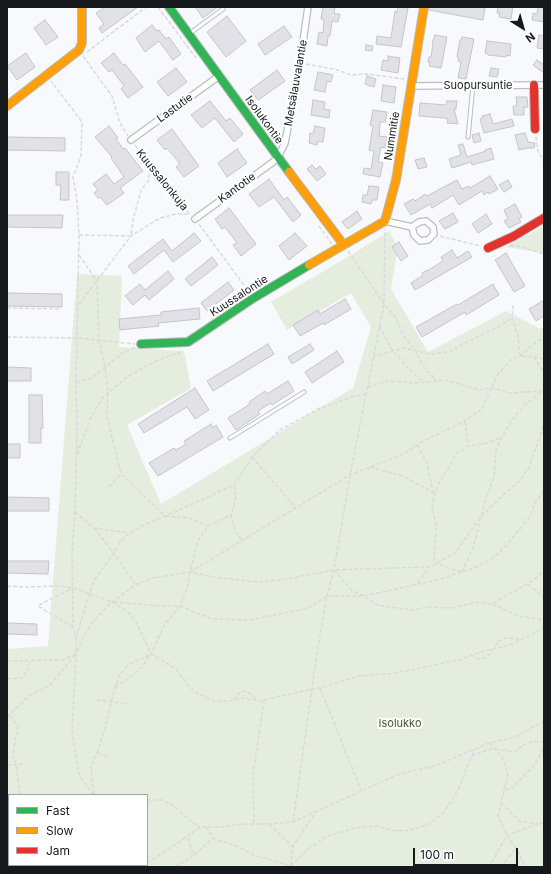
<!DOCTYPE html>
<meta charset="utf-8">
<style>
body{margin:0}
#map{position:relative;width:551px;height:874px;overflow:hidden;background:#f7f9fc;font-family:Inter,sans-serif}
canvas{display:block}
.frame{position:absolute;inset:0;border:8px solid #16191c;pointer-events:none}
.legend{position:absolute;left:8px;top:794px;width:140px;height:72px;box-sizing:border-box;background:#fff;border:1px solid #a2a3a4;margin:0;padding:5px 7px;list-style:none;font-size:12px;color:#16191c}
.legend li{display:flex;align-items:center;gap:8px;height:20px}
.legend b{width:20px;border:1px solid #a2a3a4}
.north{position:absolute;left:503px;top:8px;width:40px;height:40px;-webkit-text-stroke:3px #fff;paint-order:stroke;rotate:143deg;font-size:11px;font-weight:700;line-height:16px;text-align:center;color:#16191c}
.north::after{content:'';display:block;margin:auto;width:14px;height:18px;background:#16191c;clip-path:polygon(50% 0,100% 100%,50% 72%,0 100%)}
.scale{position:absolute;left:413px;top:848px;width:105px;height:18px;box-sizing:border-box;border:2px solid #16191c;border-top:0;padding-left:5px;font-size:12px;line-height:14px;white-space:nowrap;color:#16191c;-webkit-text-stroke:3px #fff;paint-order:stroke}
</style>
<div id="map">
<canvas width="551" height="874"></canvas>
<div class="frame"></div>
<ul class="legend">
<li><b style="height:5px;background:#30b455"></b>Fast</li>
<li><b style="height:5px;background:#ff9f0a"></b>Slow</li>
<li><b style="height:5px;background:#e5322d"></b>Jam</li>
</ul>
<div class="north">N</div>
<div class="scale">100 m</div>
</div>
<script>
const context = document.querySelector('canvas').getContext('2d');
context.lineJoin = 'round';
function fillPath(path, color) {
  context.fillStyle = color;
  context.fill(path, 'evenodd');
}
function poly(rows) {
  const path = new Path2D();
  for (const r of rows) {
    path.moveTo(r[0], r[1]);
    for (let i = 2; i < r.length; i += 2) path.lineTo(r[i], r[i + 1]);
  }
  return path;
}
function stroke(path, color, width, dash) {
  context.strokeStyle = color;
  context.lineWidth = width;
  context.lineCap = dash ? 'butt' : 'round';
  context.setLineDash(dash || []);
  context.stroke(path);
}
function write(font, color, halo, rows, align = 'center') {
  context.font = font + ' Inter,sans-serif';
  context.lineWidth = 4;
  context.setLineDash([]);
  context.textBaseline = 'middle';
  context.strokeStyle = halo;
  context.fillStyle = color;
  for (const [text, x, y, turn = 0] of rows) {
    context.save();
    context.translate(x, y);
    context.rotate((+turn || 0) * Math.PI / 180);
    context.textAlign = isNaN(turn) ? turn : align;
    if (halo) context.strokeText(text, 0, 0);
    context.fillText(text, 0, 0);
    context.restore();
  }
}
fillPath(poly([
 [544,226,544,253,505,247],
 [389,231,398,247,391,289,428,352,506,311,540,329,544,327,544,867,7,867,7,649,48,646,77,274,122,276,119,347,184,351,191,388,127,425,161,504,353,388,371,327,351,293,287,330,271,302,351,255],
 [9,795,147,795,147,865,9,865]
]), '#e5edde');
const building = poly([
 [105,7,138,7,102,33,99,28,104,24,96,13,105,7],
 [195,7,218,7,203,18,195,7],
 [323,7,335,7,334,14,340,14,338,22,332,21,330,36,328,36,327,46,317,44,319,32,323,33,324,20,321,19,323,7],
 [398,7,408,8,401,47,376,44,377,36,391,38,395,11,397,12,398,7],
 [429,7,482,7,485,8,483,20,429,10,429,7],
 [498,7,513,7,511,19,499,17,500,13,497,13,498,7],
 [538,7,544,7,544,22,532,20,533,13,537,14,538,7],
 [227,16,246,41,226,57,207,32,227,16],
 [45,20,58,37,46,45,34,28,45,20],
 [152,25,157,31,159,30,166,39,169,37,181,54,173,60,159,41,145,52,136,38,152,25],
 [284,26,292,37,265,55,258,44,284,26],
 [435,35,447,37,441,68,429,66,430,62,428,62,429,57,431,57,433,44,432,43,435,35],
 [539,35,544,36,544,49,537,48,539,35],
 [462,37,474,39,466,79,458,78,461,62,458,61,459,58,457,57,460,40,461,40,462,37],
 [487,41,511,44,510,56,506,55,506,57,488,55,488,54,485,53,487,41],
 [366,45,373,46,372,51,365,50,366,45],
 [26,53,35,67,17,80,7,66,26,53],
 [114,53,123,65,125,64,143,87,128,98,121,89,124,86,112,70,109,72,101,63,114,53],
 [388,56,400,58,398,73,381,70,383,60,388,61,388,56],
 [537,60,544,65,544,73,533,65,537,60],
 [176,68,187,82,168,96,157,82,176,68],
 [491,68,499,69,497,77,489,76,491,68],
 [277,70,285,81,258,100,250,90,277,70],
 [318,72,333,75,331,82,327,81,325,92,314,90,318,72],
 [367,76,376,79,374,87,365,84,367,76],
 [383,85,396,87,394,103,381,101,383,85],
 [516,97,527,97,528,107,524,107,524,115,514,115,513,106,517,106,516,97],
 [313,100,325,102,324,109,330,110,329,118,311,115,313,100],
 [210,101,226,121,230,118,243,134,234,142,215,118,202,128,191,115,210,101],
 [447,101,457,101,456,109,454,109,458,124,447,123,448,119,445,118,419,116,420,103,446,105,447,101],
 [373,110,387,112,385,122,380,122,379,136,387,137,385,148,381,147,378,162,383,163,380,177,363,174,364,168,371,169,374,151,369,150,373,126,370,125,373,110],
 [490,114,493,124,512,119,514,126,484,133,480,119,483,118,482,116,490,114],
 [109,126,118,138,116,139,123,149,125,148,143,171,120,188,124,193,107,205,100,197,98,198,94,193,98,190,93,184,106,174,114,184,124,177,111,158,112,157,95,137,109,126],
 [315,126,325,128,323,142,318,141,317,145,309,143,310,133,313,134,315,126],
 [172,129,199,166,184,177,176,167,180,164,167,148,165,150,157,140,172,129],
 [479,133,481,141,474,143,472,135,479,133],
 [525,133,528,142,535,143,534,148,528,148,519,150,515,135,525,133],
 [7,137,65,138,65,151,7,150,7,137],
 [463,144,467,157,486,151,485,150,491,148,494,159,472,165,471,162,452,168,449,159,461,155,458,145,463,144],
 [237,149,247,163,227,177,218,163,237,149],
 [424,158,427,167,418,169,415,160,424,158],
 [312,165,316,169,320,166,326,174,317,181,307,169,312,165],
 [56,172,69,172,69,200,60,200,61,185,56,185,56,172],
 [490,176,498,189,489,194,488,192,484,195,482,191,459,205,453,195,432,208,430,204,411,215,404,204,413,199,415,201,425,194,427,196,457,180,462,189,469,186,470,188,490,176],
 [269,179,284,200,287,197,301,215,293,222,274,197,259,207,249,194,269,179],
 [508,180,512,187,504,192,499,185,508,180],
 [369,186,379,187,377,200,372,200,371,204,362,202,363,195,367,195,369,186],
 [515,204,522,217,519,219,521,222,509,228,504,221,508,219,504,210,515,204],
 [229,208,256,244,241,256,233,245,237,243,225,227,222,229,215,219,229,208],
 [357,211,362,219,348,229,342,222,357,211],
 [453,213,458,222,445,229,439,221,453,213],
 [486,214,492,224,478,233,472,224,486,214],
 [7,215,63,215,62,228,7,227,7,215],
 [194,233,201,241,173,262,164,250,134,274,128,266,163,239,172,251,194,233],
 [295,233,307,246,289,260,279,246,295,233],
 [399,242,408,256,401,261,392,247,399,242],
 [452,250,457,258,468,251,472,257,415,290,411,283,423,275,422,273,427,270,427,271,443,261,441,257,452,250],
 [506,253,525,286,514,292,495,260,506,253],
 [212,257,218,265,191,286,185,279,212,257],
 [168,271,174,279,149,300,145,295,133,305,125,296,140,284,145,290,168,271],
 [228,282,234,290,207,311,201,303,228,282],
 [493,284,499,295,466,315,465,312,422,337,416,327,457,304,458,305,493,284],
 [7,293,62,294,62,307,7,306,7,293],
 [345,299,351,309,324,325,323,323,300,336,293,325,318,310,320,314,345,299],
 [544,300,544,316,536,321,529,309,544,300],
 [199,308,200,319,158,323,159,326,120,330,119,319,161,315,161,312,199,308],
 [268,344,274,354,213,391,207,381,268,344],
 [310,344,314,350,292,364,288,357,310,344],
 [337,351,344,362,312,383,305,372,337,351],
 [7,367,31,368,31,381,7,381,7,367],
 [288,381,294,391,272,405,271,403,258,411,260,414,236,430,228,418,250,404,249,402,265,391,267,394,288,381],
 [195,388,209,410,195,419,187,407,144,433,138,424,195,388],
 [29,395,42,395,43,428,41,428,41,443,29,443,29,395],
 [211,424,213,428,216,425,223,437,158,476,149,463,174,448,176,450,186,444,184,441,211,424],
 [7,444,20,444,20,458,7,458,7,444],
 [7,497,49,498,49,511,7,511,7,497],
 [7,561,49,561,48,574,7,573,7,561],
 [7,623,37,624,37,635,7,634,7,623]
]);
fillPath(building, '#e2e1e8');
stroke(building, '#c4c5c8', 1);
const lane = poly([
 [189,34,223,9,222,7],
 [468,137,473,86],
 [230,438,304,392]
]);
const street = poly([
 [411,86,544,85],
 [131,140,219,76],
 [195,219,273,162,278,157,285,143,300,63,308,7],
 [385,221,412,227,414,235,420,241,428,240,434,234,433,227,426,221,419,222,412,227]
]);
const fast = poly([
 [169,7,289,172],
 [141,344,188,342,252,299,309,265]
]);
const slow = poly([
 [7,106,79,50,82,43,82,7],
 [289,172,343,244],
 [309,265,385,221,396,180,424,7]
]);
const jam = poly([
 [534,85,535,129],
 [488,248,514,236,544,218]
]);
stroke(lane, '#babdc0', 5);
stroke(street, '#babdc0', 8);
stroke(fast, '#babdc0', 10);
stroke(slow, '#babdc0', 10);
stroke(jam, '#babdc0', 10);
stroke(poly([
 [158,7,196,58],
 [87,52,146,7],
 [83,56,112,96,120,123,128,136],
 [306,64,334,69,351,75,367,74,404,79],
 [536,137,538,151,544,162],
 [135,145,172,195,191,215],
 [199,224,249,292],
 [319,226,332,244],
 [79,235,131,236,133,220,141,190,149,180,149,165],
 [440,236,481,246],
 [510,246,518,246,544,254],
 [348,251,384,304,396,318,403,335,416,351,422,365,436,380],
 [79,255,97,281,99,341,105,366,108,393,107,416,121,474,165,516,189,518,208,526],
 [79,304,131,236,160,218,176,214,190,214],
 [513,305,512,318,518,336,520,356,534,357,544,373],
 [7,308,60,309],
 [379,326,393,351,407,367,423,382],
 [7,337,78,338,135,344],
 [373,357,404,348,430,354,449,352,463,344,498,327,512,318],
 [534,357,544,359],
 [76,383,93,377,124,352,135,347],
 [368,387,386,381,417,383,446,380,479,390,492,388,509,393,541,391],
 [465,421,468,445],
 [417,445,427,463,433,492],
 [77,454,91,417,103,397,130,375,158,360,179,353,182,349],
 [252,457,296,508],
 [370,467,403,476,436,494],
 [234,485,236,497,231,515,235,530,242,541],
 [109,487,121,474],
 [75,512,94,528,129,533],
 [94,528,114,553,135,584],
 [334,570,351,590,364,596,377,605,412,610,428,607,452,608,478,602,492,604,532,581,544,571],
 [190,572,350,475,399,456,422,442,465,421,482,409,498,374,511,360,520,356,537,341,544,338],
 [461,572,434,563,436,526,432,505,438,485,457,453,468,446,487,443,502,437],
 [462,572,474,545,486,498,494,477,496,450,502,437,512,420,525,405,544,389],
 [418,583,429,567],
 [528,584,544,597],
 [7,586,26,587,58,586,74,588,112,602,128,612,136,622,151,654,175,668,189,686,195,692,214,701,228,701,242,698,259,701,264,700,312,689,320,688,359,676,396,673,459,660,484,651,507,646,533,634,544,626],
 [114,602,161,606,180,606,212,619,250,620,308,608,327,596,364,596,437,580,477,567,493,558,506,546,529,518,536,501,544,491],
 [492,604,519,616,544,620],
 [73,627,38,606,50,599,74,588],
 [76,637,93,582,114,553,120,542,129,533,146,524,177,511,234,485,252,457,280,430,318,409,352,397,366,394],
 [471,655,479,659,485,658,489,655,499,641,505,638,520,639],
 [7,661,63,660,74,655],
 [7,679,22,678,28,670,30,662],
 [115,687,125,681,141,668,151,654,165,624,180,606,187,589,190,572,198,541,208,526,231,515],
 [320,688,361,790],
 [97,700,128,704],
 [235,700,237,695,242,691,248,692,257,700],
 [10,716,18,726,13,754,16,764,20,795],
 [7,717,30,695,49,686,76,654,76,639,73,627,72,554,75,512,77,430,76,383,79,235,77,200,73,177,81,156,82,122,51,81],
 [489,743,502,757,508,773,498,816,507,835,519,854,525,867],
 [496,749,515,752,523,745,534,741,544,742],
 [97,753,110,757],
 [471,756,494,748],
 [7,765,26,764],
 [505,790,511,789,534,766,544,747],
 [94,794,91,767,97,753,105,728,115,687,121,673,128,665,149,655],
 [94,795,80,777,76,758,72,730,76,654,83,637,93,621,112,602,135,585,153,578,190,572,213,577,257,582,281,580,334,570,429,567,454,554,483,514,522,478,529,467,544,424],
 [147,800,162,800,173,805,188,819,200,827],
 [7,802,9,803],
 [501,803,519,821,538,824],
 [293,822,317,653,327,596,334,570,350,475,384,304,385,229],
 [254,823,253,776,264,700],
 [269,824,292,846],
 [206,827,213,838,241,848,254,855,291,866,307,850,327,836,356,828,375,826,396,831,410,830,428,825,444,812,458,790,474,750],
 [194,855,213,838],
 [7,859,9,858],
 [147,863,201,827,222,827,243,824,269,824,293,822,399,774,435,766,489,743,515,737,544,721],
 [291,866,293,846,315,813],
 [140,867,144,865],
 [175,867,193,856,188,836],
 [488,867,491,864,507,835,544,822],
 [501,867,516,848]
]), '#d9dadb', 1.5, [4, 2]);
stroke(lane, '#fefeff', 3);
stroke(street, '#fefeff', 5.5);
stroke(fast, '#30b455', 8);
stroke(slow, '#ff9f0a', 8);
stroke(jam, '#e5322d', 8);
write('11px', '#16191c', '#fff', [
 ["Metsälauvalantie",296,83,-80],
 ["Suopursuntie",478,86],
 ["Lastutie",175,108,-36],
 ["Isolukontie",264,120,54],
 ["Nummitie",392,136,-81],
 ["Kuussalonkuja",162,180,51],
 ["Kantotie",237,188,-36],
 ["Kuussalontie",239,296,-33]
]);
write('11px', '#465828', '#fff', [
 ["Isolukko",400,724]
]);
</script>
